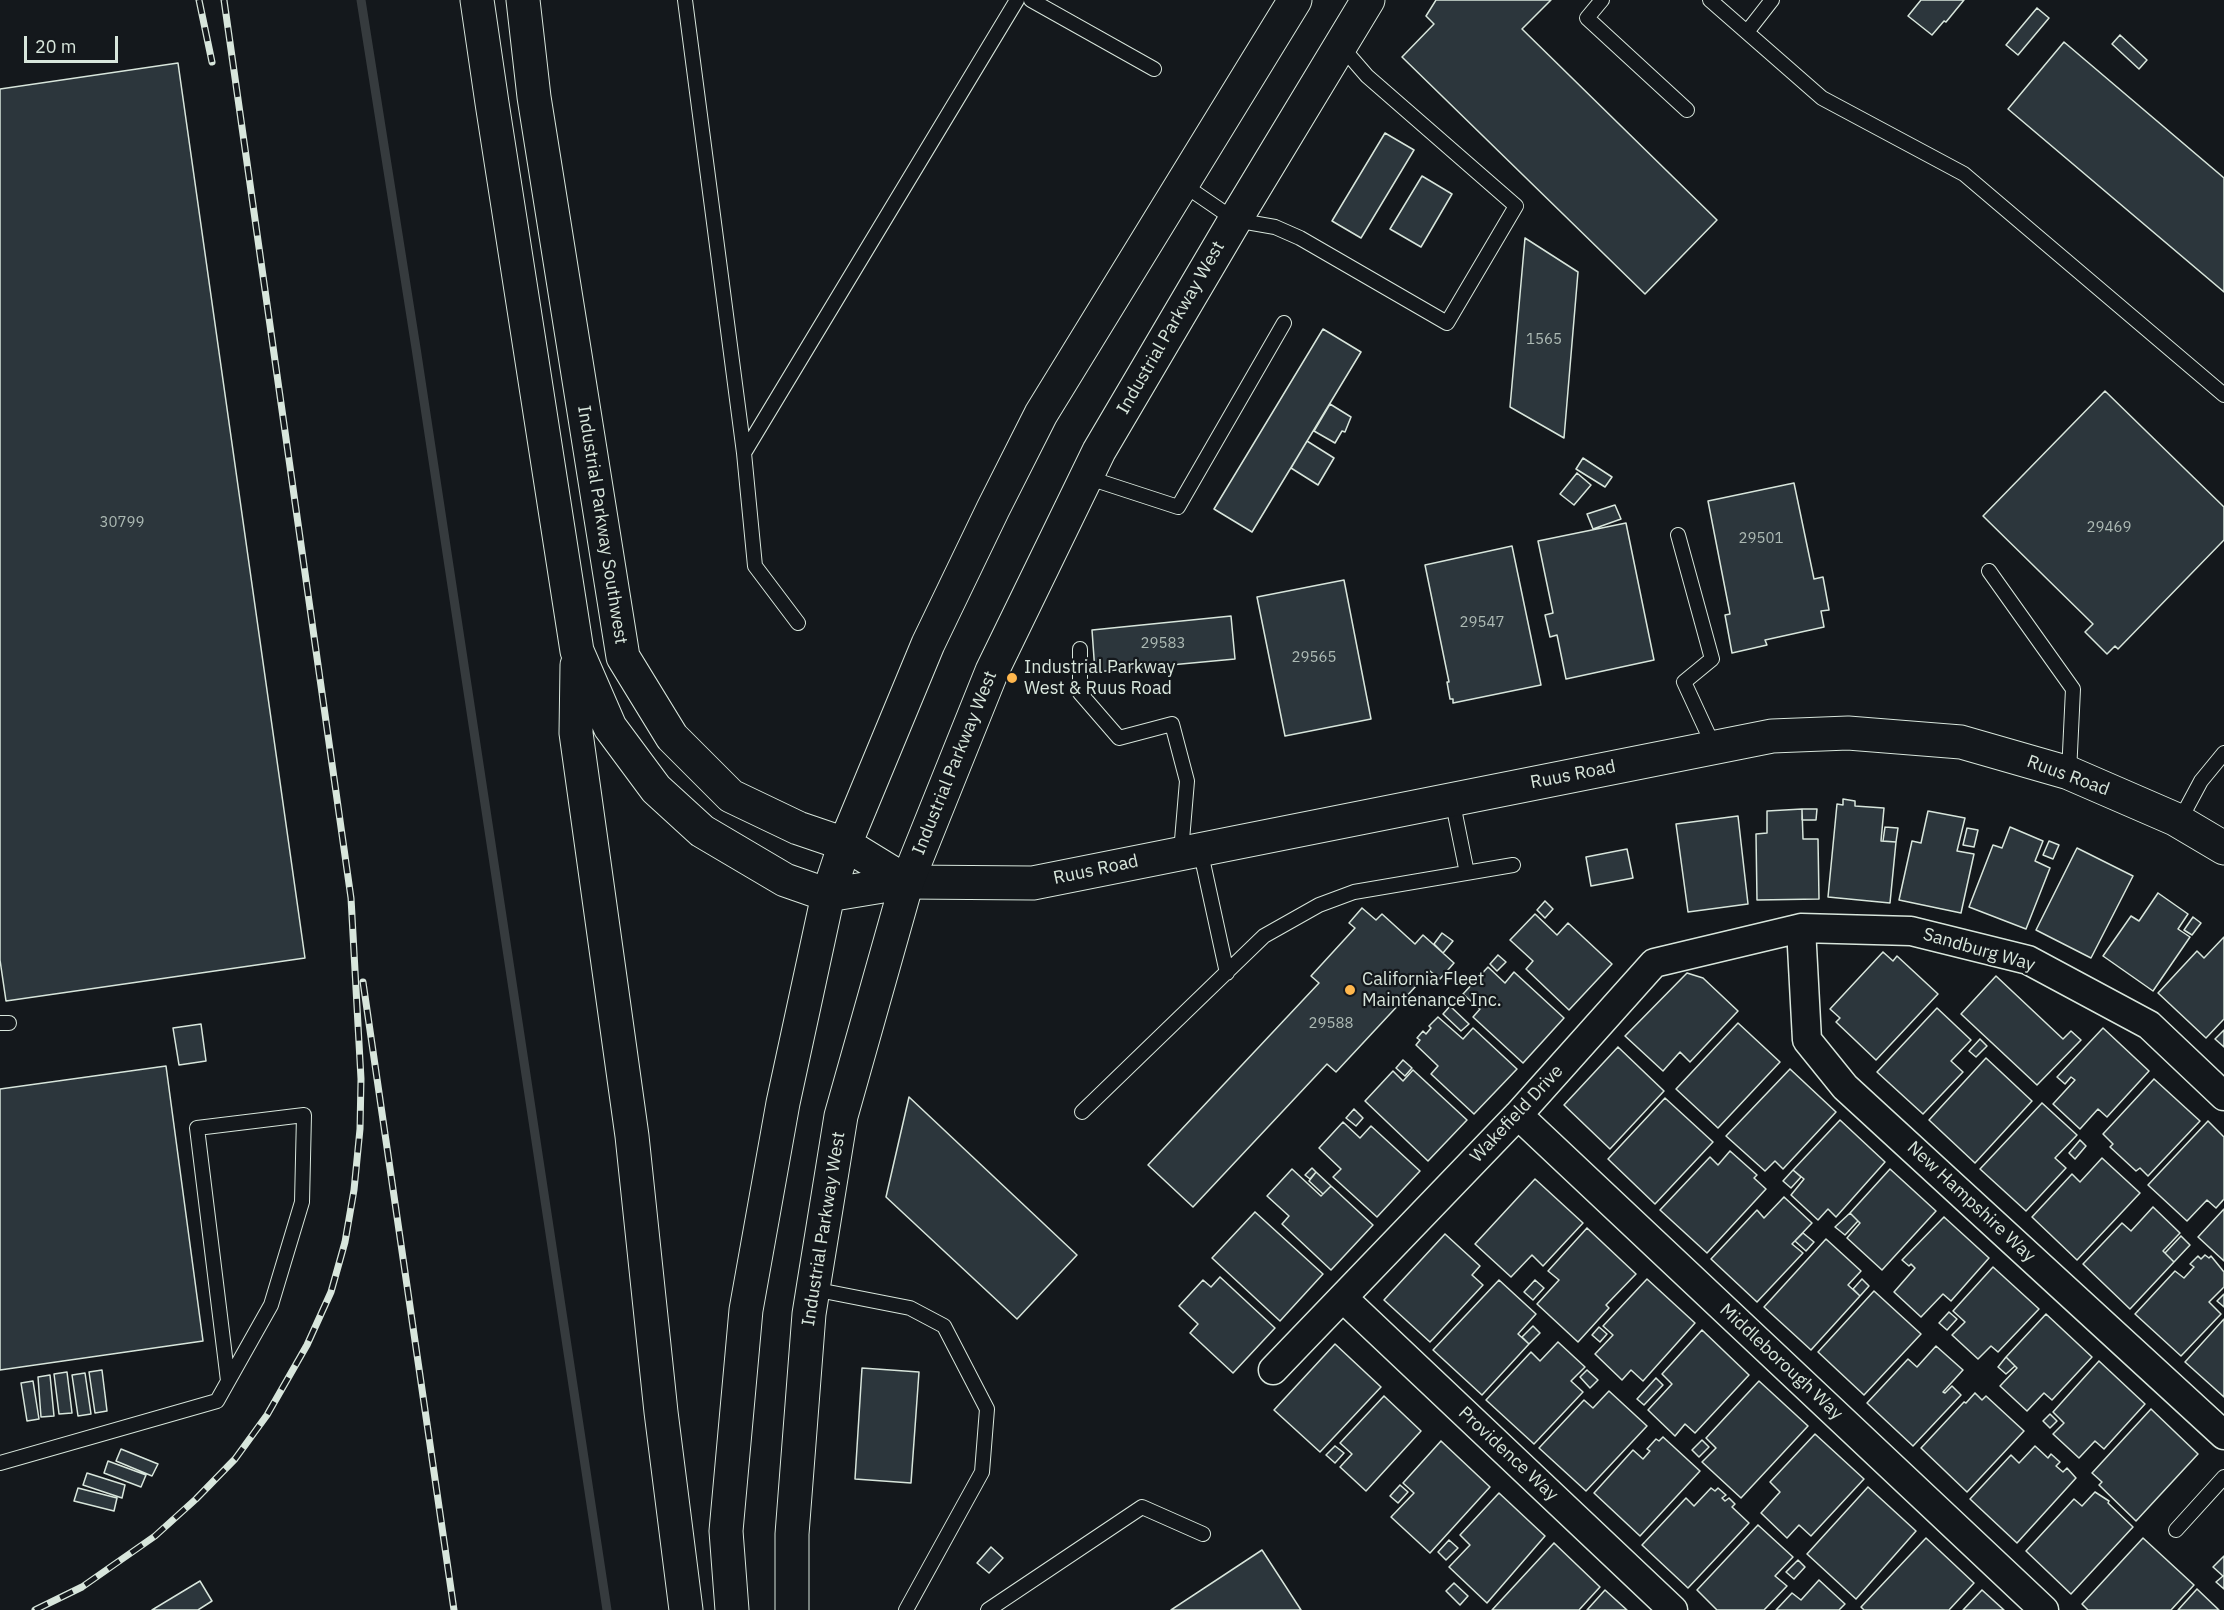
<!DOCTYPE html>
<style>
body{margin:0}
#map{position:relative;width:2224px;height:1610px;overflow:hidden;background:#14181c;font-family:"IBM Plex Sans",sans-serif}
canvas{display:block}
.scale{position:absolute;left:24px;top:36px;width:94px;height:27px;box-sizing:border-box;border:3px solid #d8e6dc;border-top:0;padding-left:8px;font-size:18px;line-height:21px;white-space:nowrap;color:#d8e6dc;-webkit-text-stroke:4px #14181c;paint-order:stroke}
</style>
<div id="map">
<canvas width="2224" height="1610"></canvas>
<div class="scale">20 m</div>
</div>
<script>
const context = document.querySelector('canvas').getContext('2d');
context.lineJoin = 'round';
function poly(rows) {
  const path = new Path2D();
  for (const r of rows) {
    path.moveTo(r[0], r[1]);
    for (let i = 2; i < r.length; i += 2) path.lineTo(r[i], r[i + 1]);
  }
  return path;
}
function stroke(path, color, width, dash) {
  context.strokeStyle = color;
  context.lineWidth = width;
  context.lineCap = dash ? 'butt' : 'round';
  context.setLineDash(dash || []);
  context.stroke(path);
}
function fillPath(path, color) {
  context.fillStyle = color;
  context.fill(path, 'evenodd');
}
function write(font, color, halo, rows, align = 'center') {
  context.font = font + ' "IBM Plex Sans",sans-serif';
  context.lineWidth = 4.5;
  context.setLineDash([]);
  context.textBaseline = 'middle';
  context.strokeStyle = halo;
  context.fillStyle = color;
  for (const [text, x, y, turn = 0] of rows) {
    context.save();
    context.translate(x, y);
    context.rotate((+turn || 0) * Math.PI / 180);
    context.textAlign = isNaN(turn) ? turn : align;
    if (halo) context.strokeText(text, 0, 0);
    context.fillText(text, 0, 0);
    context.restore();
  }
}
stroke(poly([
 [361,0,416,348,607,1610]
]), '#363b3e', 9);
const building = poly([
 [1436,0,1551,0,1522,29,1717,220,1645,294,1402,57,1434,24,1426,16,1436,0],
 [1921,0,1964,0,1946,22,1944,21,1932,35,1908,16,1921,0],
 [2037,8,2049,18,2018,55,2006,45,2037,8],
 [2120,35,2147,60,2139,69,2112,44,2120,35],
 [2064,42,2224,178,2224,292,2008,109,2064,42],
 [178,63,305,958,6,1001,0,960,0,89,178,63],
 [1385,133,1414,150,1361,238,1332,221,1385,133],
 [1422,176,1452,194,1421,247,1390,229,1422,176],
 [1525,238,1578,272,1564,438,1510,407,1525,238],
 [1323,329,1361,352,1252,532,1214,509,1323,329],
 [2105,391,2224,507,2224,540,2118,649,2115,646,2107,654,2085,632,2093,624,1983,516,2105,391],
 [1330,404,1351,417,1345,432,1342,431,1335,443,1314,431,1330,404],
 [1307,441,1334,458,1318,485,1291,468,1307,441],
 [1583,458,1612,477,1605,487,1576,469,1583,458],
 [1577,473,1591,485,1574,505,1560,494,1577,473],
 [1794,483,1814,579,1823,577,1829,610,1821,611,1824,627,1765,640,1767,645,1732,653,1725,615,1730,614,1708,501,1794,483],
 [1615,505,1621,519,1593,529,1587,514,1615,505],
 [1626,523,1654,660,1566,679,1557,635,1550,637,1545,615,1553,613,1538,541,1626,523],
 [1512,546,1541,685,1453,703,1453,699,1450,699,1447,682,1449,682,1425,565,1512,546],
 [1344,580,1371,719,1285,736,1257,597,1344,580],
 [1231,616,1235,659,1095,672,1092,630,1231,616],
 [1843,799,1855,801,1855,806,1884,808,1881,841,1896,842,1890,903,1828,897,1837,804,1843,805,1843,799],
 [1802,809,1817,809,1816,820,1802,820,1802,809],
 [1802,809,1803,839,1818,839,1819,899,1757,900,1756,834,1767,833,1767,811,1802,809],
 [1928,811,1965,818,1957,851,1974,854,1961,913,1899,900,1912,841,1921,843,1928,811],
 [1738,816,1748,904,1688,912,1676,824,1738,816],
 [1885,827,1898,828,1896,842,1883,841,1885,827],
 [2010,827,2043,841,2035,861,2050,868,2026,929,1969,907,1993,845,2002,848,2010,827],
 [1967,828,1978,830,1974,847,1963,845,1967,828],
 [2049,841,2059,845,2053,859,2043,855,2049,841],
 [2077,848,2133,876,2091,958,2036,930,2077,848],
 [1627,849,1633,878,1591,886,1586,857,1627,849],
 [2158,893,2188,914,2178,929,2190,937,2153,991,2103,956,2131,916,2139,921,2158,893],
 [1545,901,1553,909,1545,918,1537,910,1545,901],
 [1362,908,1376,920,1382,914,1415,944,1423,935,1454,963,1440,979,1430,971,1336,1072,1327,1064,1193,1207,1148,1165,1319,983,1311,976,1355,928,1349,923,1362,908],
 [1535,914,1557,935,1568,923,1612,964,1569,1010,1526,969,1533,961,1510,940,1535,914],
 [2193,917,2201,923,2192,935,2184,930,2193,917],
 [1442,933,1453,941,1443,953,1434,944,1442,933],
 [2224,937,2224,1019,2206,1038,2158,993,2197,951,2204,958,2224,937],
 [1883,952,1893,961,1897,956,1938,994,1876,1060,1836,1022,1840,1018,1830,1009,1883,952],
 [1498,955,1506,962,1497,971,1490,964,1498,955],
 [1488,967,1505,983,1514,972,1564,1018,1523,1063,1473,1017,1480,1009,1463,994,1488,967],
 [1687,973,1703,978,1738,1011,1690,1062,1680,1052,1663,1071,1625,1036,1687,973],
 [1996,976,2063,1039,2071,1031,2081,1040,2037,1085,1961,1014,1996,976],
 [1450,1006,1469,1024,1461,1031,1443,1014,1450,1006],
 [1937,1008,1971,1040,1951,1061,1963,1072,1923,1114,1877,1072,1937,1008],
 [1438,1017,1463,1039,1473,1028,1517,1069,1474,1114,1431,1074,1438,1066,1416,1045,1420,1040,1417,1038,1423,1031,1426,1034,1431,1028,1429,1026,1438,1017],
 [1738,1023,1780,1062,1718,1128,1676,1089,1738,1023],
 [201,1024,206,1061,179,1065,173,1028,201,1024],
 [2103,1028,2149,1071,2107,1117,2098,1109,2080,1129,2053,1104,2075,1080,2071,1077,2065,1084,2057,1077,2103,1028],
 [2224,1030,2224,1047,2215,1039,2224,1030],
 [1980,1039,1987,1046,1976,1057,1969,1051,1980,1039],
 [1618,1047,1664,1091,1610,1149,1564,1105,1618,1047],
 [1986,1058,2032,1101,1975,1163,1929,1120,1986,1058],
 [1403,1060,1412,1068,1405,1076,1396,1068,1403,1060],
 [166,1066,203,1341,0,1370,0,1089,166,1066],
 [1790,1069,1836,1112,1783,1169,1775,1161,1765,1171,1726,1136,1790,1069],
 [1413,1070,1467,1120,1428,1161,1365,1101,1393,1071,1403,1081,1413,1070],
 [2154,1079,2200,1121,2148,1176,2140,1168,2136,1171,2110,1147,2113,1144,2103,1134,2154,1079],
 [909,1097,1077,1255,1017,1319,886,1197,909,1097],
 [1665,1098,1713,1142,1655,1204,1608,1159,1665,1098],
 [2042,1103,2077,1135,2055,1158,2066,1168,2026,1211,1980,1169,2042,1103],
 [1354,1109,1363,1118,1356,1126,1346,1118,1354,1109],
 [1840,1120,1885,1162,1836,1217,1828,1209,1818,1220,1791,1195,1804,1179,1793,1170,1840,1120],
 [2208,1121,2224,1137,2224,1199,2216,1208,2207,1200,2187,1221,2148,1185,2208,1121],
 [1343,1122,1360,1138,1371,1126,1420,1171,1377,1217,1333,1177,1341,1169,1319,1148,1343,1122],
 [2080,1140,2086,1146,2075,1159,2069,1153,2080,1140],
 [1730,1151,1757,1175,1754,1178,1766,1189,1707,1253,1660,1210,1710,1157,1718,1165,1730,1151],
 [2102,1158,2140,1193,2077,1260,2032,1217,2072,1174,2080,1182,2102,1158],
 [1312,1168,1316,1172,1310,1179,1305,1175,1312,1168],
 [1292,1169,1321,1196,1331,1186,1373,1225,1331,1270,1282,1224,1289,1216,1267,1196,1292,1169],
 [1890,1169,1936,1211,1882,1270,1847,1238,1860,1223,1850,1213,1890,1169],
 [1793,1170,1801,1177,1791,1188,1783,1181,1793,1170],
 [1316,1172,1331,1186,1323,1194,1309,1181,1316,1172],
 [1535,1179,1583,1223,1543,1266,1532,1255,1511,1277,1475,1244,1535,1179],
 [1784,1197,1812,1223,1792,1244,1803,1253,1757,1302,1711,1259,1757,1210,1764,1218,1784,1197],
 [2153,1207,2180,1233,2163,1251,2174,1262,2130,1309,2083,1264,2122,1223,2131,1231,2153,1207],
 [2224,1209,2224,1261,2198,1237,2224,1209],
 [1255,1212,1323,1274,1280,1321,1212,1258,1255,1212],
 [1850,1213,1858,1221,1845,1235,1835,1227,1850,1213],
 [1944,1217,1989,1258,1951,1301,1943,1294,1921,1317,1894,1292,1915,1268,1911,1264,1909,1266,1902,1260,1944,1217],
 [1587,1228,1636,1274,1606,1305,1609,1308,1578,1342,1537,1304,1559,1280,1548,1271,1587,1228],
 [1803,1233,1814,1242,1806,1251,1795,1241,1803,1233],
 [1445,1234,1480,1266,1472,1275,1483,1285,1430,1342,1384,1300,1445,1234],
 [2181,1236,2190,1245,2174,1262,2165,1253,2181,1236],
 [1826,1239,1861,1271,1848,1285,1860,1296,1811,1350,1764,1307,1826,1239],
 [2205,1255,2209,1258,2211,1256,2224,1272,2224,1287,2209,1302,2221,1314,2181,1356,2135,1314,2175,1271,2184,1278,2194,1267,2190,1264,2198,1256,2201,1259,2205,1255],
 [1993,1267,2039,1309,1998,1352,1991,1346,1978,1359,1952,1335,1965,1322,1953,1311,1993,1267],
 [1220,1277,1275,1328,1233,1373,1190,1333,1198,1324,1179,1306,1203,1280,1211,1287,1220,1277],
 [1647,1279,1695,1323,1643,1381,1631,1370,1622,1380,1595,1354,1613,1335,1603,1326,1647,1279],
 [1862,1279,1869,1286,1860,1296,1853,1289,1862,1279],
 [1499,1280,1536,1314,1518,1334,1529,1344,1482,1395,1433,1350,1499,1280],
 [1535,1280,1544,1288,1533,1300,1524,1292,1535,1280],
 [1874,1291,1921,1334,1864,1395,1818,1352,1874,1291],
 [2224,1294,2224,1307,2217,1301,2224,1294],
 [1949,1312,1957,1319,1947,1330,1939,1323,1949,1312],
 [2046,1314,2092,1357,2052,1400,2044,1393,2027,1411,2000,1386,2017,1368,2006,1357,2046,1314],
 [2224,1319,2224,1397,2185,1362,2224,1319],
 [1533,1326,1540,1333,1529,1344,1522,1337,1533,1326],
 [1599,1327,1607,1334,1600,1342,1592,1335,1599,1327],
 [1702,1330,1749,1375,1695,1433,1685,1424,1675,1436,1648,1410,1672,1384,1662,1374,1702,1330],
 [1558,1342,1585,1367,1571,1381,1583,1392,1534,1444,1486,1400,1531,1352,1540,1361,1558,1342],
 [1335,1344,1381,1387,1320,1452,1274,1410,1335,1344],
 [1936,1346,1963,1370,1943,1392,1945,1393,1952,1386,1961,1395,1913,1446,1867,1403,1908,1359,1917,1367,1936,1346],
 [2006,1357,2015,1366,2006,1374,1998,1367,2006,1357],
 [2099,1361,2145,1404,2104,1449,2095,1441,2079,1458,2053,1434,2064,1423,2053,1412,2099,1361],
 [862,1368,919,1372,911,1483,855,1479,862,1368],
 [102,1370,107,1411,95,1413,89,1372,102,1370],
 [1587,1370,1598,1380,1590,1388,1580,1377,1587,1370],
 [67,1372,72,1413,59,1414,54,1374,67,1372],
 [85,1373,91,1414,78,1416,72,1375,85,1373],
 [50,1375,54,1416,41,1417,38,1377,50,1375],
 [1656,1378,1663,1385,1644,1405,1637,1399,1656,1378],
 [33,1381,39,1419,27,1421,21,1383,33,1381],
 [1759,1381,1808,1426,1741,1498,1702,1462,1716,1448,1706,1438,1759,1381],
 [1609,1391,1647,1426,1586,1491,1539,1448,1584,1400,1593,1408,1609,1391],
 [1975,1393,1982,1400,1986,1396,2024,1431,1967,1492,1921,1448,1964,1402,1966,1403,1975,1393],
 [1384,1396,1421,1431,1366,1491,1340,1467,1352,1454,1340,1443,1384,1396],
 [2151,1409,2198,1454,2136,1521,2099,1485,2102,1482,2092,1473,2151,1409],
 [2050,1414,2057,1421,2050,1428,2043,1421,2050,1414],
 [1815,1434,1864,1479,1811,1536,1799,1525,1787,1538,1761,1513,1780,1492,1770,1482,1815,1434],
 [1663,1437,1700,1471,1640,1536,1594,1493,1633,1450,1643,1459,1650,1451,1647,1449,1656,1439,1659,1441,1663,1437],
 [1702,1440,1709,1447,1699,1457,1692,1450,1702,1440],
 [1441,1441,1490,1487,1430,1553,1391,1517,1414,1493,1403,1483,1441,1441],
 [1335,1446,1344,1453,1335,1463,1326,1455,1335,1446],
 [2035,1446,2048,1458,2051,1454,2060,1462,2056,1466,2063,1472,2067,1468,2076,1478,2017,1543,1970,1499,2011,1455,2019,1463,2035,1446],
 [121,1449,158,1464,152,1476,116,1461,121,1449],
 [108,1461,146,1475,141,1487,104,1473,108,1461],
 [87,1473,125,1485,122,1498,83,1485,87,1473],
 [1400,1485,1408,1492,1398,1503,1390,1496,1400,1485],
 [1868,1487,1916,1531,1856,1599,1807,1554,1868,1487],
 [78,1488,117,1498,114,1511,74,1501,78,1488],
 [1711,1488,1715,1491,1718,1488,1726,1495,1722,1498,1725,1501,1729,1498,1735,1504,1732,1507,1749,1523,1688,1588,1642,1545,1686,1498,1694,1506,1711,1488],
 [2095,1492,2109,1501,2108,1503,2133,1527,2071,1594,2026,1551,2074,1499,2082,1506,2095,1492],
 [1499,1493,1545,1536,1487,1603,1449,1567,1470,1545,1460,1535,1499,1493],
 [1758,1525,1793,1557,1775,1576,1787,1586,1764,1610,1717,1610,1697,1590,1758,1525],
 [1926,1538,1974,1583,1949,1610,1864,1610,1861,1607,1926,1538],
 [2143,1538,2194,1585,2171,1610,2088,1610,2082,1604,2143,1538],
 [1449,1540,1458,1548,1446,1560,1438,1552,1449,1540],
 [1554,1543,1600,1587,1579,1610,1492,1610,1554,1543],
 [991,1547,1003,1558,989,1573,977,1563,991,1547],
 [1262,1550,1301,1610,1171,1610,1262,1550],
 [2224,1556,2224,1589,2216,1582,2223,1576,2213,1567,2224,1556],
 [1798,1560,1805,1567,1794,1579,1786,1572,1798,1560],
 [1819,1580,1845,1604,1839,1610,1776,1610,1792,1593,1801,1600,1819,1580],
 [200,1581,212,1601,198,1610,152,1610,200,1581],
 [1454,1583,1468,1596,1460,1605,1446,1591,1454,1583],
 [2197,1589,2219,1610,2178,1610,2197,1589],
 [1605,1590,1627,1610,1587,1610,1605,1590],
 [1982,1590,2004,1610,1963,1610,1982,1590]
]);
fillPath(building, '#2c363c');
stroke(building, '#d8e6dc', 1.5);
const service = poly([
 [685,0,744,453],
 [1031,0,1154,69],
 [1602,0,1587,18,1687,110],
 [1710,0,1822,98,1964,174,2224,395],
 [1747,32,1772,0],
 [1181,183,1235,220,1275,227,1300,238,1447,323,1516,206,1367,76,1341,46],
 [1086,477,1178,507,1284,323],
 [1678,535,1712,659,1684,682,1714,747],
 [1989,571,2073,689,2069,773],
 [798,623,755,566,744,453,1017,0],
 [1080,649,1080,693,1119,738,1172,724,1187,781,1181,852],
 [1452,799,1467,873],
 [2179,822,2201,781,2224,753],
 [1200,849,1227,973],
 [0,1023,9,1023],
 [1082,1112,1264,936,1319,905,1354,892,1513,865],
 [813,1289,910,1308,944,1326,987,1409,982,1472,906,1610],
 [0,1463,217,1401,271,1305,302,1202,304,1115,197,1128,228,1381],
 [2176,1530,2224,1477],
 [988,1610,1142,1507,1203,1534]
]);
const minor = poly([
 [1801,928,1807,1040,1845,1087,2224,1435],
 [1518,1115,2044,1610],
 [1343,1298,1673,1610],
 [1273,1370,1518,1115,1654,963,1801,928,1911,931,2028,960,2149,1025,2224,1096]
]);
const tertiary = poly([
 [907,882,1033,883,1772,736,1848,733,1961,742,2069,773,2175,819,2224,848]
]);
const secondary = poly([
 [477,0,492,103,577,651,610,727,656,789,702,831,785,880,828,895,907,882],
 [523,0,534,97,623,657,672,737,731,796,798,828,845,844,907,882],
 [577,665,576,733,632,1136,661,1412,686,1610],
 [732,1610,726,1531,746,1310,783,1103,828,895,845,844,928,644,993,509,1041,414,1295,0],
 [792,1610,792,1534,809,1314,813,1289,841,1116,907,882,992,671,1099,451,1235,220,1368,0]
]);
stroke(service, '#d8e6dc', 16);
stroke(minor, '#d8e6dc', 31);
stroke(tertiary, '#d8e6dc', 35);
stroke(secondary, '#d8e6dc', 35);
stroke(service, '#14181c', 14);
stroke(minor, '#14181c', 28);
stroke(tertiary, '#14181c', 33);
stroke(secondary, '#14181c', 33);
const rail = poly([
 [199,0,212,62],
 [363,982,454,1610],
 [35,1610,82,1587,155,1536,196,1499,235,1459,267,1415,307,1345,331,1292,345,1242,354,1190,360,1129,361,1079,351,898,224,0]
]);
stroke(rail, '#d8e6dc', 7);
stroke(rail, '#14181c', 4.5, [14]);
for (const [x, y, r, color] of [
 [1012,678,6,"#ffb74d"],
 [1350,990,6,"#ffb74d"]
]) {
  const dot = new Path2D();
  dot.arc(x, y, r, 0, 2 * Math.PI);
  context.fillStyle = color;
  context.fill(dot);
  stroke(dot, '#14181c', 2);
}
write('15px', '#adbab4', null, [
 ["1565",1544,340],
 ["30799",122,523],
 ["29469",2109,528],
 ["29501",1761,539],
 ["29547",1482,623],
 ["29583",1163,644],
 ["29565",1314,658],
 ["29588",1331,1024]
]);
write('18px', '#d8e6dc', '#14181c', [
 ["Industrial Parkway West",1171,328,-60],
 ["Industrial Parkway Southwest",602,525,81],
 ["Industrial Parkway West",955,763,-68],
 ["Ruus Road",1573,775,-11],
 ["Ruus Road",2068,776,20],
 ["Ruus Road",1096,870,-12],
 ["Sandburg Way",1979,950,16],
 ["Wakefield Drive",1517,1114,-47],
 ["New Hampshire Way",1971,1202,43],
 ["Industrial Parkway West",824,1229,-81],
 ["Middleborough Way",1781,1362,43],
 ["Providence Way",1508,1454,43]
]);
write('18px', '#d8e6dc', '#14181c', [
 ["Industrial Parkway",1024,668],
 ["West & Ruus Road",1024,689],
 ["California Fleet",1362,980],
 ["Maintenance Inc.",1362,1001]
], 'left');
</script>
